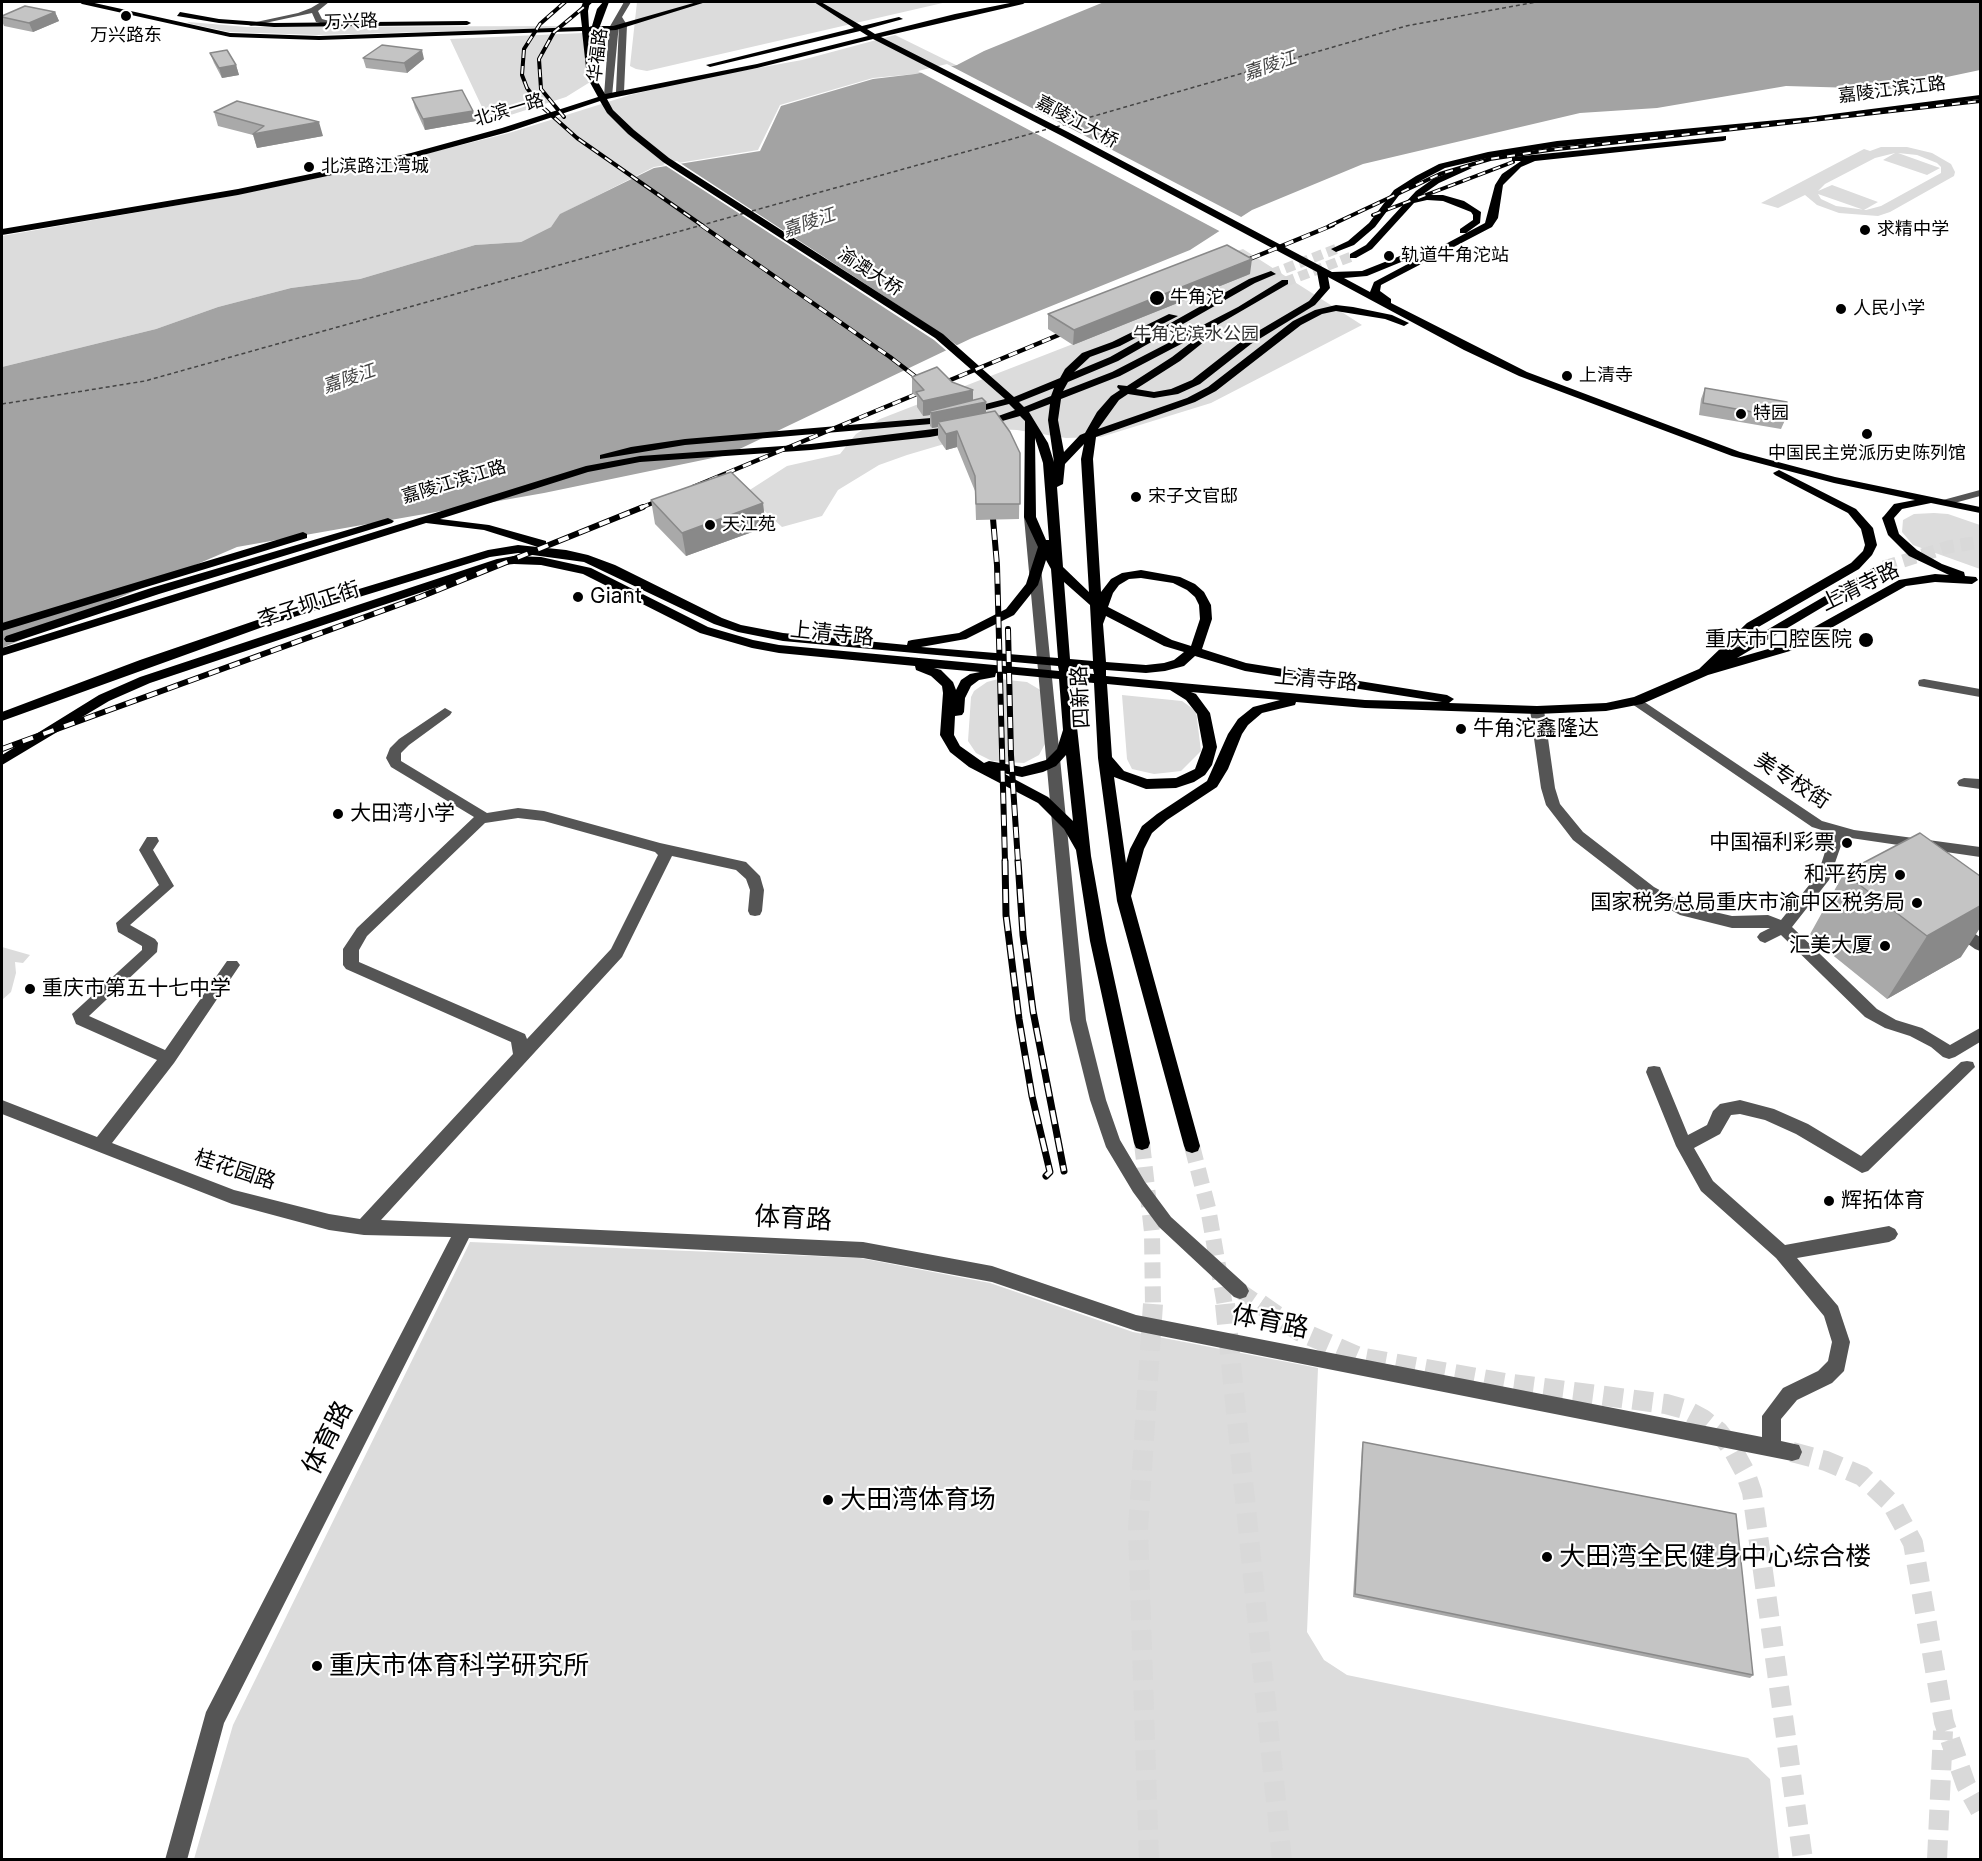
<!DOCTYPE html>
<meta charset="utf-8">
<style>
body{margin:0}
#map{position:relative;width:1982px;height:1861px;overflow:hidden;background:#fff;font-family:Inter,sans-serif}
canvas{display:block}
.frame{position:absolute;inset:0;border:3px solid #000;pointer-events:none}
</style>
<div id="map">
<canvas width="1982" height="1861"></canvas>
<div class="frame"></div>
</div>
<script>
const context = document.querySelector('canvas').getContext('2d');
context.lineJoin = 'round';
function fillPath(path, color) {
  context.fillStyle = color;
  context.fill(path, 'evenodd');
}
function poly(rows) {
  const path = new Path2D();
  for (const r of rows) {
    path.moveTo(r[0], r[1]);
    for (let i = 2; i < r.length; i += 2) path.lineTo(r[i], r[i + 1]);
  }
  return path;
}
function stroke(path, color, width, dash) {
  context.strokeStyle = color;
  context.lineWidth = width;
  context.lineCap = dash ? 'butt' : 'round';
  context.setLineDash(dash || []);
  context.stroke(path);
}
function write(font, color, halo, rows, align = 'center') {
  context.font = font + ' Inter,"Noto Sans SC",sans-serif';
  context.lineWidth = 4.5;
  context.setLineDash([]);
  context.textBaseline = 'middle';
  context.strokeStyle = halo;
  context.fillStyle = color;
  for (const [text, x, y, turn = 0] of rows) {
    context.save();
    context.translate(x, y);
    context.rotate((+turn || 0) * Math.PI / 180);
    context.textAlign = isNaN(turn) ? turn : align;
    if (halo) context.strokeText(text, 0, 0);
    context.fillText(text, 0, 0);
    context.restore();
  }
}
fillPath(poly([
 [637,2,947,2,647,71,636,69,630,66],
 [189,22,247,27,563,26,562,28,317,35,229,32,187,23],
 [583,33,592,35,597,71,595,79,566,97,489,122,450,39],
 [895,35,956,65,915,74,873,78,780,105,758,150,654,167,561,214,551,227,521,242,475,245,360,279,291,288,218,307,156,329,2,367,2,236,241,194,413,157,509,133,630,95,697,79,802,60],
 [1881,147,1907,147,1932,153,1951,164,1955,172,1954,176,1890,212,1878,216,1839,213,1817,205,1805,195,1778,208,1761,203,1864,149,1870,151],
 [1895,153,1883,160,1927,175,1940,168,1898,153,1917,155,1937,163,1941,167,1941,173,1881,206,1866,210,1836,206,1821,199,1818,194,1864,210,1878,202,1832,185,1818,191,1825,184,1875,158],
 [1243,249,1362,325,1211,403,1101,437,1066,438,1017,430,995,429,907,455,879,465,838,490,822,516,782,527,745,493,787,466,840,454,856,434,880,419,1127,323,1095,299],
 [1934,513,1948,514,1980,525,1980,569,1913,545,1902,532,1903,520,1914,514],
 [998,679,1027,682,1042,691,1046,742,1039,755,1024,763,992,761,976,753,968,741,971,697,974,691,987,682],
 [1122,695,1182,701,1196,711,1201,751,1181,771,1154,774,1132,769,1127,759],
 [2,947,30,955,23,963,15,962,16,973,11,992,2,1000],
 [470,1242,860,1258,990,1283,1133,1332,1318,1368,1307,1632,1324,1660,1347,1675,1748,1758,1770,1779,1779,1859,194,1859,233,1725]
]), '#dcdcdc');
fillPath(poly([
 [1104,2,1980,2,1980,70,1890,89,1786,86,1657,108,1580,113,1363,164,1252,210,1190,250,972,338,727,455,544,493,237,547,2,648,2,367,156,329,218,307,291,288,360,279,475,245,521,242,551,227,560,214,654,168,760,151,781,106,873,79,915,74,957,65,984,51]
]), '#a3a3a3');
fillPath(poly([
 [947,64,1245,219,1223,233,918,71],
 [677,161,945,336,960,348,949,353,934,340,663,164]
]), '#fff');
stroke(poly([
 [1056,127,1406,26,1536,2],
 [752,211,1048,129],
 [2,404,145,381,745,213]
]), '#444', 1.5, [4, 3]);
stroke(poly([
 [1240,1291,1262,1306]
]), '#d9d9d9', 16, [16, 8]);
stroke(poly([
 [1260,1304,1299,1331,1359,1357,1505,1383,1666,1404,1684,1409,1703,1419,1718,1431,1733,1450,1745,1472,1752,1492,1803,1860],
 [1792,1452,1826,1461,1862,1476,1892,1504,1913,1543,1944,1722,1966,1785,1980,1810],
 [1937,1860,1943,1731]
]), '#d9d9d9', 20, [20, 10]);
stroke(poly([
 [1271,274,1336,249],
 [1285,282,1353,256]
]), '#d9d9d9', 10, [10, 5]);
stroke(poly([
 [1884,567,1948,547,1980,542]
]), '#d9d9d9', 13, [13, 7]);
stroke(poly([
 [1142,1143,1152,1232,1153,1306],
 [1192,1146,1208,1208,1225,1306]
]), '#d9d9d9', 16, [16, 8]);
stroke(poly([
 [1225,1304,1282,1860],
 [1149,1860,1138,1529,1153,1304]
]), '#d9d9d9', 20, [20, 10]);
fillPath(poly([
 [321,2,329,2,318,11,322,19,333,22,333,26,316,22,312,13,251,26,247,24,298,13,311,8,321,2],
 [624,2,631,2,622,17,627,25,624,92,620,94,616,92,619,24,612,96,608,98,604,96,609,28,624,2],
 [1980,490,1980,496,1947,505,1941,502,1943,500,1980,490],
 [1030,514,1036,517,1086,1020,1106,1100,1120,1140,1145,1182,1171,1217,1246,1285,1249,1291,1246,1297,1240,1299,1234,1297,1159,1227,1133,1192,1106,1147,1090,1100,1070,1020,1024,517,1030,514],
 [1924,679,1980,689,1980,697,1919,686,1918,683,1919,680,1924,679],
 [1637,697,1822,821,1854,830,1980,847,1980,857,1844,837,1829,880,1792,927,1877,1009,1896,1020,1922,1028,1950,1045,1980,1028,1980,1042,1955,1057,1949,1059,1943,1057,1931,1047,1910,1036,1885,1028,1865,1017,1781,935,1765,943,1760,941,1757,937,1760,933,1770,928,1732,928,1680,915,1644,895,1573,840,1546,805,1541,788,1530,710,1532,707,1537,706,1544,710,1555,788,1560,804,1583,832,1654,887,1689,906,1732,916,1768,915,1781,920,1818,874,1831,833,1812,827,1632,704,1630,701,1637,697],
 [445,708,452,712,450,715,409,745,401,753,401,761,487,813,518,808,544,811,660,843,746,862,760,876,764,890,762,911,760,915,755,916,750,915,748,911,750,890,746,879,736,870,672,856,622,957,381,1220,863,1242,992,1266,1136,1315,1762,1437,1762,1416,1783,1388,1818,1371,1828,1361,1832,1342,1824,1316,1776,1258,1701,1191,1676,1146,1646,1072,1648,1067,1654,1066,1660,1067,1688,1135,1707,1125,1713,1111,1720,1104,1740,1100,1774,1109,1808,1124,1861,1156,1961,1062,1967,1061,1973,1062,1975,1067,1868,1171,1862,1173,1796,1134,1765,1120,1740,1114,1731,1115,1720,1134,1694,1148,1713,1181,1785,1245,1889,1226,1895,1229,1898,1234,1895,1239,1889,1242,1797,1258,1838,1306,1850,1342,1844,1371,1832,1383,1797,1400,1781,1419,1781,1441,1799,1445,1802,1452,1799,1459,1792,1461,1136,1331,992,1282,863,1258,469,1238,224,1723,187,1860,165,1860,206,1712,451,1237,364,1235,329,1230,232,1204,2,1114,2,1100,97,1137,157,1060,76,1024,72,1014,142,950,142,946,118,932,116,923,159,885,139,850,147,837,157,837,159,841,153,850,174,886,130,925,155,939,158,943,157,952,89,1016,165,1050,227,961,237,961,240,965,174,1063,112,1143,234,1190,329,1214,360,1219,513,1054,511,1042,346,969,343,965,343,949,357,928,474,817,391,767,386,758,390,748,399,739,445,708],
 [518,818,544,821,655,852,658,855,611,949,527,1039,525,1034,359,962,359,950,367,936,485,823,518,818],
 [1964,778,1980,779,1980,789,1959,786,1957,783,1959,780,1964,778],
 [1958,923,1980,937,1980,951,1975,949,1953,933,1951,929,1953,925,1958,923]
]), '#555');
fillPath(poly([
 [79,2,90,2,230,33,319,36,582,27,580,11,583,2,590,2,588,11,589,27,592,26,597,9,603,2,609,2,600,26,613,26,697,2,706,2,616,30,598,31,596,38,591,38,595,77,605,94,757,64,868,36,860,31,710,67,706,65,854,28,814,2,821,2,862,26,899,17,903,19,867,29,875,34,955,14,1015,2,1026,2,1023,4,881,37,1068,132,1332,272,1362,271,1405,254,1411,254,1411,258,1367,276,1344,278,1370,292,1374,282,1485,223,1495,185,1502,174,1521,161,1512,161,1512,157,1726,136,1726,140,1723,141,1535,161,1521,167,1503,185,1498,218,1492,227,1381,285,1380,291,1391,299,1391,303,1527,372,1740,452,1835,477,1980,507,1980,513,1931,503,1902,509,1894,518,1899,534,1917,550,1942,564,1964,572,1965,576,1976,577,1978,580,1972,584,1935,582,1906,586,1790,651,1708,675,1642,704,1606,711,1537,714,1365,708,1296,702,1295,705,1262,713,1248,725,1242,734,1228,769,1217,787,1167,820,1152,833,1144,849,1131,896,1200,1146,1198,1151,1192,1153,1186,1151,1184,1146,1117,901,1098,758,1094,683,1072,681,1091,856,1106,941,1150,1143,1148,1148,1142,1150,1136,1148,1134,1143,1090,941,1076,850,1064,829,1038,803,969,767,950,752,940,735,943,693,942,686,931,676,916,670,915,666,779,653,752,648,700,633,583,574,541,565,514,564,503,565,150,683,109,701,2,765,2,755,99,695,140,677,497,559,514,556,541,557,591,568,708,627,753,640,779,645,1059,671,1058,666,783,641,738,632,714,624,584,562,518,553,490,557,271,624,2,721,2,712,140,660,263,618,488,550,518,545,566,550,588,555,615,565,722,618,741,625,783,633,907,645,908,641,912,640,959,633,1006,609,1026,584,1038,547,1024,517,1025,421,1020,416,981,427,976,424,1015,410,1009,404,931,424,685,445,600,459,600,455,631,447,685,439,931,418,1005,399,935,338,663,162,628,134,607,113,600,101,508,132,412,158,238,195,2,235,2,229,238,189,411,153,502,128,598,97,587,77,582,31,319,40,230,37,82,4,79,2],
 [873,39,1062,136,1317,272,1320,288,1309,301,1243,340,1192,380,1171,389,1154,392,1136,389,1180,361,1215,333,1207,331,1288,284,1288,280,1282,280,1238,307,1112,372,1063,391,1068,382,1118,361,1255,283,1276,274,1271,271,1249,279,1110,357,1074,372,1090,357,1120,346,1178,316,1169,314,1112,342,1082,353,1065,369,1060,378,1014,397,943,334,669,158,634,130,613,110,607,99,757,68,873,39],
 [1328,277,1464,350,1519,376,1732,456,1834,483,1915,500,1894,504,1884,516,1882,518,1888,535,1909,556,1949,575,1935,574,1899,580,1782,645,1737,658,1890,567,1884,563,1880,564,1736,648,1755,629,1859,569,1872,555,1877,545,1873,528,1856,509,1779,470,1773,473,1775,475,1848,513,1861,529,1865,545,1863,551,1851,563,1747,623,1699,669,1634,697,1606,703,1537,706,1449,703,1454,699,1447,695,1246,663,1202,649,1212,619,1211,605,1204,592,1195,584,1180,577,1141,570,1122,573,1111,579,1101,592,1093,459,1096,437,1195,402,1216,391,1301,325,1322,314,1336,311,1385,319,1404,326,1409,323,1392,315,1353,307,1336,305,1315,310,1293,321,1208,387,1187,398,1098,429,1119,400,1128,394,1154,398,1178,394,1200,384,1251,344,1315,305,1330,288,1328,277],
 [1206,331,1172,357,1127,386,1118,385,1117,387,1120,390,1111,396,1097,412,1085,433,1080,435,1064,452,1058,420,1061,399,1120,376,1206,331],
 [1054,388,1051,396,1024,407,1019,402,1054,388],
 [1050,404,1048,420,1054,462,1048,443,1029,412,1050,404],
 [1035,438,1043,463,1049,540,1046,540,1036,517,1035,438],
 [1084,444,1081,459,1089,592,1063,567,1057,487,1063,484,1065,464,1084,444],
 [1046,560,1051,569,1058,658,921,647,966,639,1014,615,1038,585,1046,560],
 [1141,578,1173,583,1187,590,1195,597,1199,605,1200,619,1191,646,1172,640,1108,607,1113,593,1119,585,1129,579,1141,578],
 [1064,582,1090,605,1093,661,1070,659,1064,582],
 [1106,616,1164,646,1184,652,1174,660,1164,663,1146,665,1106,662,1103,624,1106,616],
 [1195,656,1245,671,1442,702,1365,700,1106,676,1106,670,1146,673,1165,671,1184,666,1195,656],
 [1071,667,1093,669,1094,674,1071,672,1071,667],
 [934,668,980,672,970,674,961,680,956,690,953,682,941,670,934,668],
 [996,673,1059,679,1063,730,1057,749,1046,760,1022,767,989,761,984,763,960,746,954,735,955,716,962,715,964,712,965,698,971,686,979,680,995,677,996,673],
 [1107,684,1170,690,1186,700,1197,714,1203,747,1195,769,1176,778,1147,779,1124,771,1112,757,1107,684],
 [1191,692,1280,700,1253,707,1238,719,1228,734,1207,781,1157,814,1142,826,1130,849,1126,863,1114,777,1146,789,1176,788,1194,782,1205,775,1212,765,1217,747,1210,713,1196,694,1191,692],
 [1066,755,1073,821,1048,797,1003,773,1022,777,1043,772,1056,766,1066,755],
 [180,12,219,19,274,23,467,21,471,23,467,25,274,27,219,23,177,16,180,12],
 [1980,95,1980,99,1809,121,1557,147,1488,158,1445,168,1422,180,1400,194,1375,227,1354,245,1336,252,1331,249,1348,241,1369,223,1394,190,1416,176,1439,164,1488,152,1557,141,1809,117,1980,95],
 [1465,166,1472,168,1439,183,1422,195,1443,195,1464,201,1481,212,1480,223,1466,233,1460,233,1460,229,1473,220,1473,215,1471,212,1443,201,1427,200,1414,203,1372,249,1356,258,1350,258,1350,254,1366,245,1416,191,1433,179,1465,166],
 [958,426,963,429,962,431,930,437,811,450,640,462,588,472,440,519,489,525,546,541,546,547,538,547,484,530,426,523,2,656,2,648,586,466,640,456,811,444,958,426],
 [388,518,394,521,392,523,159,594,14,642,6,642,4,639,6,636,151,588,388,518],
 [303,532,307,534,307,538,2,631,2,623,303,532]
]), '#000');
const railFar3 = poly([
 [565,2,540,24,524,49,522,75,527,88,539,104,577,138,703,226],
 [564,117,541,89,539,59,554,32,590,2],
 [1373,215,1513,162],
 [1329,226,1440,174,1490,159,1549,150,1980,101]
]);
const railFar2 = poly([
 [701,225,890,357,929,387],
 [1235,265,1333,225],
 [693,487,1073,329],
 [992,502,993,508],
 [640,508,668,497]
]);
const railFar1 = poly([
 [992,507,997,565,1005,862],
 [1008,629,1011,755,1018,862],
 [2,749,420,597,643,507]
]);
const rail = poly([
 [1005,861,1006,915,1019,1019,1032,1096,1050,1172,1046,1176],
 [1018,861,1023,935,1033,1011,1064,1171]
]);
stroke(railFar3, '#000', 4);
stroke(railFar2, '#000', 4.5);
stroke(railFar1, '#000', 6);
stroke(rail, '#000', 7);
stroke(railFar3, '#fff', 2, [8]);
stroke(railFar2, '#fff', 3, [9]);
stroke(railFar1, '#fff', 4, [11]);
stroke(rail, '#fff', 4.5, [14]);
fillPath(poly([
 [55,12,59,21,33,32,4,26,2,21,2,16],
 [210,53,236,65,239,75,222,78,214,63],
 [363,58,424,59,407,73,366,68],
 [412,98,476,121,425,130,415,108],
 [214,112,323,136,257,148,253,135,218,126],
 [1250,274,1073,345,1048,329,1048,314],
 [912,377,952,382,973,400,986,413,1020,453,1019,519,976,520,975,491,957,447,946,450,938,438,938,427,932,428,930,426,930,415,923,416,917,407,917,397,912,393],
 [1705,388,1786,418,1781,429,1699,415,1701,399],
 [651,500,766,527,686,556,655,524],
 [1844,873,1961,957,1887,999,1809,936],
 [1363,1442,1753,1675,1750,1678,1353,1597,1362,1446]
]), '#a9a9a9');
fillPath(poly([
 [55,12,59,21,33,32,29,23],
 [422,50,424,59,407,73,404,63],
 [236,65,239,75,222,78,219,68],
 [473,111,476,121,425,130,423,119],
 [319,122,323,136,257,148,253,134],
 [1252,259,1250,274,1073,345,1074,330],
 [973,390,973,404,986,402,986,417,938,422,938,427,932,428,931,413,930,411,930,415,923,416,923,401],
 [957,431,957,447,946,450,946,434],
 [763,503,766,527,686,556,682,533],
 [1980,906,1980,928,1961,957,1887,999,1927,936]
]), '#898989');
const building = poly([
 [25,6,55,12,29,23,2,17,2,16,25,6],
 [382,45,422,50,404,63,363,58,382,45],
 [227,50,236,65,219,68,210,53,227,50],
 [462,90,473,111,423,119,412,98,462,90],
 [237,101,319,122,253,134,264,126,214,112,237,101],
 [1227,245,1252,259,1074,330,1048,314,1227,245],
 [937,367,952,382,973,390,923,401,916,392,924,390,912,377,937,367],
 [1705,388,1787,402,1786,418,1703,403,1705,388],
 [982,398,986,402,931,413,930,411,982,398],
 [995,411,1010,432,1020,453,1020,504,976,504,975,476,957,431,946,434,938,422,995,411],
 [731,472,763,503,682,533,651,500,731,472],
 [1920,833,1980,876,1980,906,1927,936,1844,873,1920,833],
 [1363,1442,1736,1514,1753,1675,1355,1594,1363,1442]
]);
fillPath(building, '#c4c4c4');
stroke(building, '#898989', 1.5);
for (const [x, y, r, color] of [
 [126,16,6,"#000"],
 [309,167,6,"#000"],
 [1865,230,6,"#000"],
 [1389,256,6,"#000"],
 [1157,298,8,"#000"],
 [1841,309,6,"#000"],
 [1567,376,6,"#000"],
 [1741,414,6,"#000"],
 [1867,434,6,"#000"],
 [1136,497,6,"#000"],
 [710,525,6,"#000"],
 [578,597,6,"#000"],
 [1866,640,8,"#000"],
 [1461,729,6,"#000"],
 [338,814,6,"#000"],
 [1847,843,6,"#000"],
 [1900,875,6,"#000"],
 [1917,903,6,"#000"],
 [1885,946,6,"#000"],
 [30,989,6,"#000"],
 [1829,1201,6,"#000"],
 [828,1500,6,"#000"],
 [1547,1557,6,"#000"],
 [317,1666,6,"#000"]
]) {
  const dot = new Path2D();
  dot.arc(x, y, r, 0, 2 * Math.PI);
  context.fillStyle = color;
  context.fill(dot);
  stroke(dot, '#fff', 2);
}
write('18px', '#000', '#fff', [
 ["万兴路",351,22,-2],
 ["华福路",598,55,-83],
 ["嘉陵江滨江路",1892,90,-7],
 ["北滨一路",509,110,-17],
 ["嘉陵江大桥",1077,122,28],
 ["渝澳大桥",870,272,33],
 ["嘉陵江滨江路",454,482,-17]
]);
write('18px', '#000', '#fff', [
 ["万兴路东",126,36,"center"],
 ["北滨路江湾城",321,167],
 ["求精中学",1877,230],
 ["轨道牛角沱站",1401,256],
 ["牛角沱",1170,298],
 ["人民小学",1853,309],
 ["上清寺",1579,376],
 ["特园",1753,414],
 ["中国民主党派历史陈列馆",1867,454,"center"],
 ["宋子文官邸",1148,497],
 ["天江苑",722,525]
], 'left');
write('italic 18px', '#444', '#fff', [
 ["嘉陵江",1270,66,-19],
 ["嘉陵江",809,223,-19],
 ["嘉陵江",349,379,-19]
]);
write('18px', '#333', '#fff', [
 ["牛角沱滨水公园",1196,335]
]);
write('21px', '#000', '#fff', [
 ["上清寺路",1860,587,-26],
 ["李子坝正街",309,605,-18],
 ["上清寺路",832,634,6],
 ["上清寺路",1316,680,5],
 ["四新路",1081,697,-93],
 ["美专校街",1792,781,33],
 ["桂花园路",235,1170,18]
]);
write('21px', '#000', '#fff', [
 ["Giant",590,597],
 ["重庆市口腔医院",1852,640,"right"],
 ["牛角沱鑫隆达",1473,729],
 ["大田湾小学",350,814],
 ["中国福利彩票",1835,843,"right"],
 ["和平药房",1888,875,"right"],
 ["国家税务总局重庆市渝中区税务局",1905,903,"right"],
 ["汇美大厦",1873,946,"right"],
 ["重庆市第五十七中学",42,989],
 ["辉拓体育",1841,1201]
], 'left');
write('26px', '#000', '#fff', [
 ["体育路",793,1219,3],
 ["体育路",1270,1322,11],
 ["体育路",328,1438,-63]
]);
write('26px', '#000', '#fff', [
 ["大田湾体育场",840,1500],
 ["大田湾全民健身中心综合楼",1559,1557],
 ["重庆市体育科学研究所",329,1666]
], 'left');
</script>
